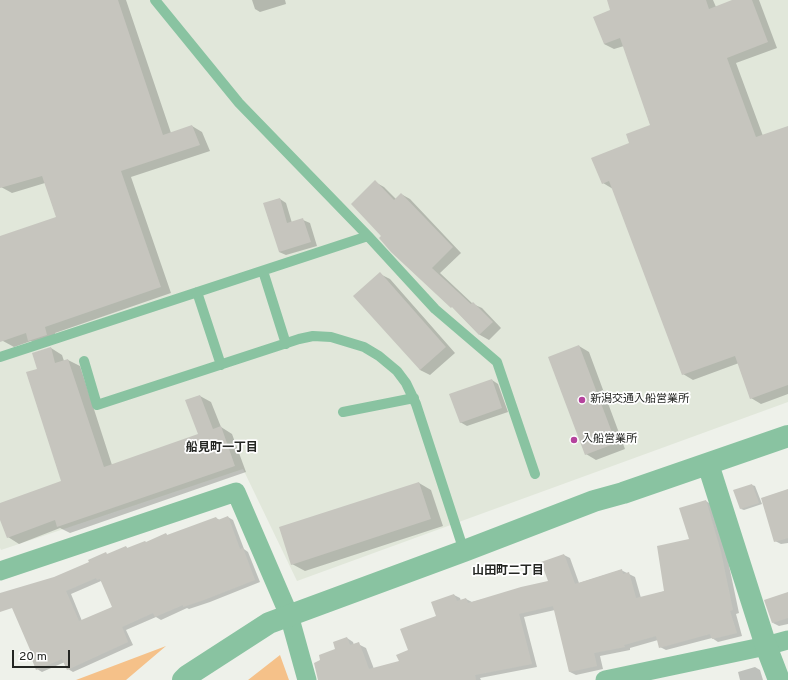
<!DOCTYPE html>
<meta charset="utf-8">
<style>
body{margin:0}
#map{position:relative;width:788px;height:680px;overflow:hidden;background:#eef1ea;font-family:Overpass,sans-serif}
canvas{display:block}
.scale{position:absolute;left:12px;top:650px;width:58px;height:18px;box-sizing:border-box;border:2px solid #242623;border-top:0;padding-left:5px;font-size:12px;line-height:14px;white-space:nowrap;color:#242623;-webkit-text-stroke:3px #fff;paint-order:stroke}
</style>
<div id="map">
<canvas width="788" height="680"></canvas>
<div class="scale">20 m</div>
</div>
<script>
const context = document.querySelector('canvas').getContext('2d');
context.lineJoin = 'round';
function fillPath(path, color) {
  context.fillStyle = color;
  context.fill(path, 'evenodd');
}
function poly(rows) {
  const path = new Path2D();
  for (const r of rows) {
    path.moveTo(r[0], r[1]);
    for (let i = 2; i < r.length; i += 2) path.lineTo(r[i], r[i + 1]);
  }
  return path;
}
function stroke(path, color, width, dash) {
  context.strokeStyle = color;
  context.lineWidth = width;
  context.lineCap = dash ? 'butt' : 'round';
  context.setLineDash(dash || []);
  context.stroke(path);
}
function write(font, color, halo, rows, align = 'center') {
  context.font = font + ' Overpass,"Noto Sans JP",sans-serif';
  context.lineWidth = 3.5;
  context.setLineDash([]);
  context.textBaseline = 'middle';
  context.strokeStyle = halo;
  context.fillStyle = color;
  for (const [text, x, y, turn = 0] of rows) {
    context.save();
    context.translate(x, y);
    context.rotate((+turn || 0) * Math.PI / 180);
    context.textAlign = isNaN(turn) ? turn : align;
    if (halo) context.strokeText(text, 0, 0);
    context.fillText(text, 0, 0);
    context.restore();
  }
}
fillPath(poly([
 [0,0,788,0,788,402,297,581,243,469,1,550,0,548]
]), '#e1e7da');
fillPath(poly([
 [166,646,126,680,76,680],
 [280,655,289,680,248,680]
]), '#f5c189');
fillPath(poly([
 [0,0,126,0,171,133,192,126,202,132,210,151,131,177,171,293,55,333,57,341,40,346,31,341,14,347,3,341,0,331,0,237,58,218,45,183,12,193,1,187,0,183],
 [252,0,285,0,286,4,260,12,255,9],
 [608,0,713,0,716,7,735,0,759,0,777,48,736,63,763,136,788,127,788,394,761,404,751,398,739,363,693,380,683,374,613,189,603,183,631,143,651,126,624,46,614,49,604,44,612,11],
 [375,182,384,187,396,199,401,194,410,199,461,253,440,273,473,304,482,308,501,328,489,340,480,335,383,236],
 [280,199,286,203,292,223,303,220,310,223,317,246,286,255,279,252],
 [380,274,390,279,455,353,430,375,420,370],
 [579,346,589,352,625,449,596,460,586,454],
 [51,348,62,355,64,361,68,360,80,366,112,465,200,435,200,396,211,402,221,427,232,434,246,472,70,533,60,528,19,544,8,537,0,517,0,505,62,482,39,369],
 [492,380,498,384,508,412,467,426,460,422],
 [419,483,431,490,443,526,305,571,292,564],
 [752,485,755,486,762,504,744,510,741,509],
 [788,490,788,543,781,544,775,541],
 [706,501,712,505,727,556,739,613,736,614,742,636,718,642,712,638,666,650,660,647,658,640,630,648,630,650,600,656,603,669,576,675,570,672,555,610,524,617,537,667,480,678,481,680,323,680,337,650,347,638,353,642,354,645,360,645,366,648,374,669,400,662,454,595,460,598,461,601,466,599,472,602,549,582,564,555,570,558,579,583,621,570,635,577,641,598,665,591,690,540],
 [228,517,233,520,244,549,248,552,260,582,210,602,189,609,187,608,161,620,156,617,126,630,133,645,73,672,68,669,65,662,42,672,37,669,32,652,55,578,126,547,129,549,147,543,166,534,168,536,216,518,220,520],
 [101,581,102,582,113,607,82,621,71,594],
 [788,594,788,624,779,626,773,623],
 [755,667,760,670,763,680,740,680,738,672]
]), '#0003');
fillPath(poly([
 [0,0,118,0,163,135,192,125,200,145,121,171,161,287,45,327,47,335,28,341,26,333,0,342,0,236,56,217,42,176,0,188],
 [607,0,706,0,709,9,732,0,752,0,768,42,727,58,756,137,788,126,788,385,750,399,735,356,682,375,609,181,602,184,591,158,629,143,626,134,650,125,620,38,604,44,593,17,610,10],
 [375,180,394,200,401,193,453,247,432,268,471,304,473,302,493,322,479,335,452,307,451,308,391,252,379,238,381,236,351,204],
 [280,198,287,223,303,218,311,242,279,252,263,203],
 [380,272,446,347,420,370,353,296],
 [579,345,616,443,585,455,548,357],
 [51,347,55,363,68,359,104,467,198,434,185,400,200,395,213,429,221,426,235,466,57,527,55,520,7,538,0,520,0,503,61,481,26,372,37,369,32,353],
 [492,379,502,408,460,423,449,394],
 [419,482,431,519,291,565,279,527],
 [752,484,759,503,740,509,733,490],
 [788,489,788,538,774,542,761,498],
 [706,500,721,552,733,610,730,611,737,633,712,639,710,634,659,648,656,636,624,645,625,647,594,653,597,666,569,672,553,606,519,614,532,664,475,675,476,680,318,680,314,663,320,660,319,655,335,649,333,642,347,637,350,645,359,642,369,669,399,661,396,655,408,650,400,629,436,616,431,602,454,594,457,601,466,598,468,603,521,587,548,581,541,562,564,554,575,584,622,569,623,574,629,572,636,598,664,591,657,546,689,539,679,508],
 [228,516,240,549,243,548,255,580,204,600,183,607,183,605,155,617,153,613,122,627,128,642,67,670,62,659,36,670,29,652,31,652,12,608,0,612,0,593,54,577,89,562,88,560,106,552,107,554,126,546,127,548,145,541,146,542,166,533,167,535,216,517,218,520],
 [96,578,97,580,100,579,112,607,79,621,66,591],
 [788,592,788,618,772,623,764,600]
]), '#c6c5be');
stroke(poly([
 [155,0,239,103,368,236,435,309,497,362,535,474],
 [263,271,286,344],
 [197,292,221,365],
 [0,357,368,236],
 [84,361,97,405,299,339,313,336,331,337,364,347,379,356,397,371,406,383,416,404,464,551],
 [343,412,414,398]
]), '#89c3a1', 10);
stroke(poly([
 [0,571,236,492,289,615,307,680],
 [605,680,766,646,788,640]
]), '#89c3a1', 19);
stroke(poly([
 [708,464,766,646,779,680],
 [183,680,187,676,269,623,464,551,594,501,623,493,788,436]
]), '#89c3a1', 22);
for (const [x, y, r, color] of [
 [582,400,4,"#b5439d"],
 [574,440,4,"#b5439d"]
]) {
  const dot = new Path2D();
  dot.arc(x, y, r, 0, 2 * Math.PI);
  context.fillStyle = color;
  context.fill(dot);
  stroke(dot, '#fff', 1.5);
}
write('11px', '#242623', '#fff', [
 ["新潟交通入船営業所",590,400],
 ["入船営業所",582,440]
], 'left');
write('bold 12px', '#242623', '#fff', [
 ["船見町一丁目",222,449],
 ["山田町二丁目",508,572]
]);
</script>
